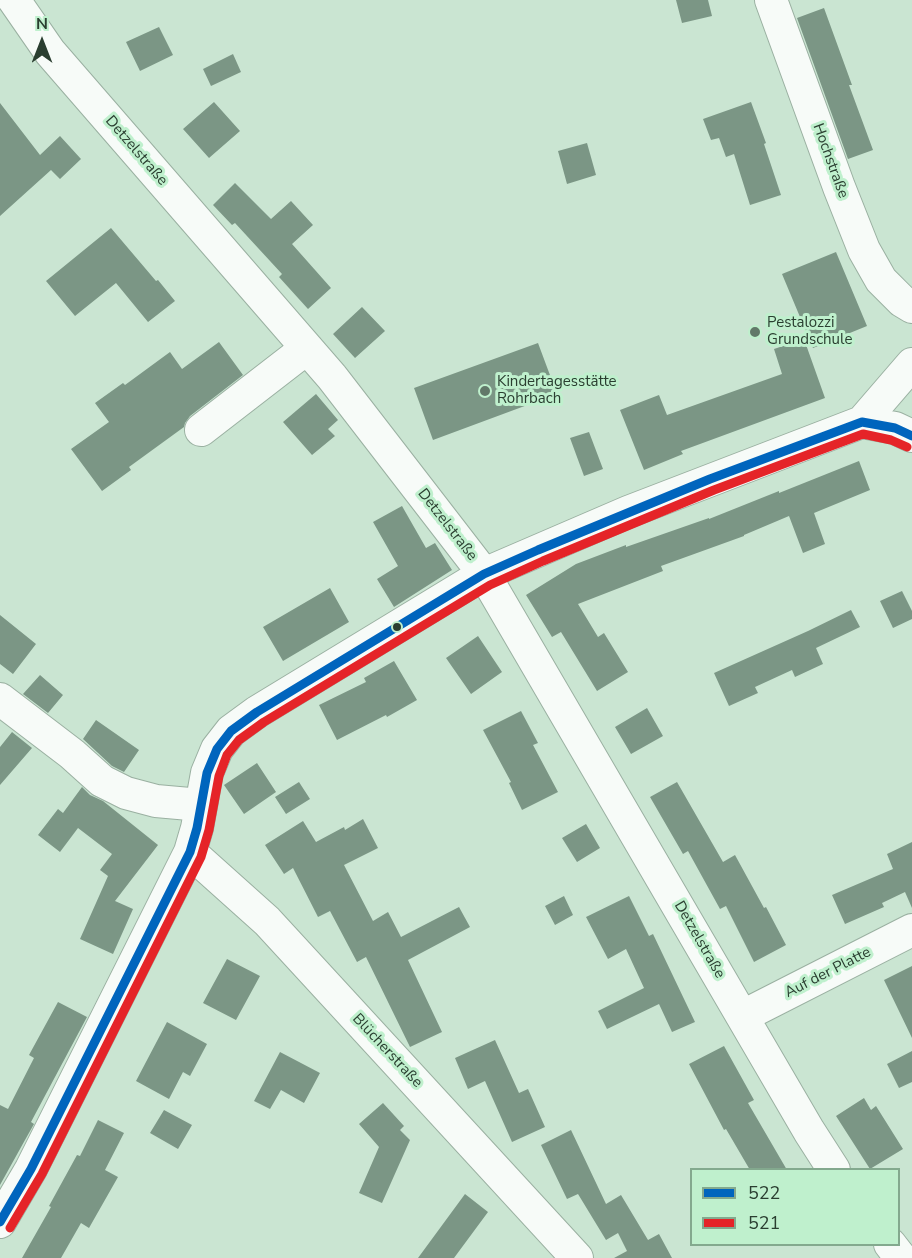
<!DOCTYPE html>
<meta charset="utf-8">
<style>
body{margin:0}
#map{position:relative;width:912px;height:1258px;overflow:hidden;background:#cae5d2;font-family:"Nunito Sans",sans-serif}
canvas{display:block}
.legend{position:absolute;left:690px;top:1168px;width:210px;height:78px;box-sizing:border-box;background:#bff0cd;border:2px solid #83a98e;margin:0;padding:8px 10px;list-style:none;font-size:18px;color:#2a3e30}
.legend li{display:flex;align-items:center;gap:12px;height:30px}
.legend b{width:30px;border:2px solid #83a98e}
.north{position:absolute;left:12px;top:12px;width:60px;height:60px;-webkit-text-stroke:4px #bff0cd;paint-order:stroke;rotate:0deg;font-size:16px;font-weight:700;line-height:24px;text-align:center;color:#2a3e30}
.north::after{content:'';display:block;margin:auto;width:21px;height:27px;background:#2a3e30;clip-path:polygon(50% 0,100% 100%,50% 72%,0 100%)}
</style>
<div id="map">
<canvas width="912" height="1258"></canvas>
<ul class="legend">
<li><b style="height:8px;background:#0065bd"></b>522</li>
<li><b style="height:8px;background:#e52428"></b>521</li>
</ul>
<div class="north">N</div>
</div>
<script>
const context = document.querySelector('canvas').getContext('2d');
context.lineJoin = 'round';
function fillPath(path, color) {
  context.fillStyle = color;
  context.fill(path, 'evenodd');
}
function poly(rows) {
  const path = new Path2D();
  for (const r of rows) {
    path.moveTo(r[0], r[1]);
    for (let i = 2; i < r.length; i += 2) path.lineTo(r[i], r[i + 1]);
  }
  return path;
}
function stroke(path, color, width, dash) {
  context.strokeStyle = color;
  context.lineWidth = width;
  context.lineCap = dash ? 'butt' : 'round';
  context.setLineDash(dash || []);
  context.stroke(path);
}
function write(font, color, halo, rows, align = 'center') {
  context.font = font + ' "Nunito Sans",sans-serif';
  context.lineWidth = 6;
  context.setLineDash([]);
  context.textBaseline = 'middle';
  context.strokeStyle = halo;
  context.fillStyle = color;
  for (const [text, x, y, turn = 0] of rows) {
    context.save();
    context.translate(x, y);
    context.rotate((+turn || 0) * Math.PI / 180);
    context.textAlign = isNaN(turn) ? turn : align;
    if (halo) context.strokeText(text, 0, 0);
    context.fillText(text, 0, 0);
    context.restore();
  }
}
fillPath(poly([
 [676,0,708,0,712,16,682,23],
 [824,8,852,85,849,85,873,150,848,159,797,18],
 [159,27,173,55,140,71,126,42],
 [233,54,241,72,211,86,203,69],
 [214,102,240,131,209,158,183,129],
 [751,102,766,143,764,144,781,195,750,205,734,154,726,157,719,138,711,140,703,119],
 [0,103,40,155,60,136,81,159,60,179,51,170,0,216],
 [587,143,596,175,567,184,558,151],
 [235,183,271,219,291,201,313,225,292,244,331,288,308,309,279,277,282,274,235,223,232,225,213,205],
 [111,228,156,281,158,280,175,301,148,322,116,283,75,316,46,281],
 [836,252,867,326,813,348,782,274],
 [362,307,385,331,355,358,333,334],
 [804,339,825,398,681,451,683,454,644,470,620,410,659,395,667,415,782,374,774,349],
 [219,342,243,375,190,416,185,423,184,427,129,467,131,470,102,491,71,449,109,422,95,403,123,383,125,385,170,352,182,369],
 [538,343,557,394,433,440,414,388],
 [316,394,338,420,328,429,335,436,312,455,283,422],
 [589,432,603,469,584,476,570,438],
 [859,461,870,490,814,513,825,544,803,553,789,516,744,535,744,536,661,566,663,571,578,604,598,637,604,633,628,672,597,691,561,632,552,637,526,595,576,564,626,545,626,547,709,518,709,519,779,491,779,493],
 [402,506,426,548,435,543,452,570,394,607,377,579,398,566,373,522],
 [330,588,349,622,283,661,263,627],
 [902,591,912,611,912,619,893,628,880,601],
 [851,610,860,627,816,648,823,664,795,677,792,670,755,687,758,693,729,706,714,673,808,631],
 [0,615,36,644,13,674,0,664],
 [478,636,502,672,471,694,446,658],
 [394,661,417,700,387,717,386,715,337,740,319,705,366,682,364,678],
 [40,675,63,695,48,713,23,694],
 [647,708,663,736,631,754,615,727],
 [521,711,538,743,533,745,558,792,522,810,509,783,511,782,483,730],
 [96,720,139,750,124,772,112,766,83,739],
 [12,732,32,748,0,785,0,747],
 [257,763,276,792,244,814,224,785],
 [299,782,310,799,286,814,275,797],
 [677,782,723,862,735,855,764,908,766,907,786,945,754,962,726,906,720,909,688,851,683,854,650,797],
 [82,787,90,795,103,801,158,845,115,901,133,909,113,954,80,939,108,876,100,870,112,854,78,828,60,852,38,835,58,809,63,813],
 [363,819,378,848,344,865,373,921,388,912,401,937,459,907,470,927,408,960,442,1032,410,1047,366,957,357,962,330,911,318,917,293,868,284,874,265,845,303,821,316,842,344,827,345,830],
 [586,824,600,848,577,862,562,838],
 [912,842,912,908,905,892,882,903,884,907,845,924,832,895,893,869,887,854],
 [564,896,573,915,555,925,545,906],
 [629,896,649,936,653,934,695,1022,672,1032,659,1004,607,1029,598,1011,644,988,626,949,608,959,586,917],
 [227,959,260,976,236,1020,203,1003],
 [912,966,912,1038,884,980],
 [58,1002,87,1017,31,1122,34,1124,25,1140,0,1185,0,1105,8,1109,34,1058,29,1055],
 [167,1022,207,1044,190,1076,183,1072,169,1099,136,1081],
 [495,1040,519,1093,528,1089,545,1127,512,1142,485,1081,468,1089,455,1058],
 [724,1046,754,1100,748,1103,787,1170,750,1170,726,1129,724,1130,689,1064],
 [912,1051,912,1082,899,1088,887,1064],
 [280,1052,320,1073,304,1103,281,1090,270,1109,254,1101],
 [864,1098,871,1110,876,1106,903,1149,870,1169,836,1116],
 [383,1103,404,1126,400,1130,410,1140,382,1203,359,1193,379,1147,359,1124],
 [164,1110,192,1125,178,1149,150,1133],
 [98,1120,124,1133,105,1170,118,1177,89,1228,81,1223,61,1258,22,1258,51,1207,49,1206,77,1155,80,1156],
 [571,1130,606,1204,621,1195,648,1240,659,1234,672,1258,614,1258,627,1251,618,1233,606,1240,578,1194,567,1199,541,1145],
 [465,1194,488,1212,454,1258,418,1258]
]), '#7b9685');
const minor = poly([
 [14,0,50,52,332,377,484,574,809,1131,834,1170],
 [771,0,839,187,864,250,881,280,902,301,912,307],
 [862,422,895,428,912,436],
 [201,430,307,348],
 [0,699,72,754,102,781,126,793,156,801,201,805],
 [190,852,267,921,577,1258],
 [743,1016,912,930],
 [0,1222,31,1169,190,852,197,828,207,773,217,749,231,731,257,712,484,574,628,512,862,422,912,364],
 [890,1244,900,1257]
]);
stroke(minor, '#9ab0a1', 34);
stroke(minor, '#f7fbf8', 32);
stroke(poly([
 [0,1222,31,1169,190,852,197,828,207,773,217,749,231,731,257,712,484,574,538,550,710,479,862,422,895,428,912,436]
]), '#0065bd', 9);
stroke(poly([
 [10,1228,42,1174,201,857,209,830,219,776,227,755,239,740,264,722,490,585,543,561,714,490,863,434,891,440,907,447]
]), '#e52428', 9);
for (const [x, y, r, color] of [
 [755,332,6,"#627869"],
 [485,391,6,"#627869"],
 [397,627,5,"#2a3e30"]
]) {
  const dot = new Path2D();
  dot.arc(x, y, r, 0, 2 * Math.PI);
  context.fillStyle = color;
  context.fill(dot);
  stroke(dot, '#bff0cd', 2);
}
write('15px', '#2a3e30', '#bff0cd', [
 ["Detzelstraße",136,151,49],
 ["Hochstraße",830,161,70],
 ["Detzelstraße",447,525,52],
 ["Detzelstraße",699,940,60],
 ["Auf der Platte",828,973,-27],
 ["Blücherstraße",387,1051,47]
]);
write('15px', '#2a3e30', '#bff0cd', [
 ["Pestalozzi",767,323],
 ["Grundschule",767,340],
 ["Kindertagesstätte",497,382],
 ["Rohrbach",497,399]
], 'left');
</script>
